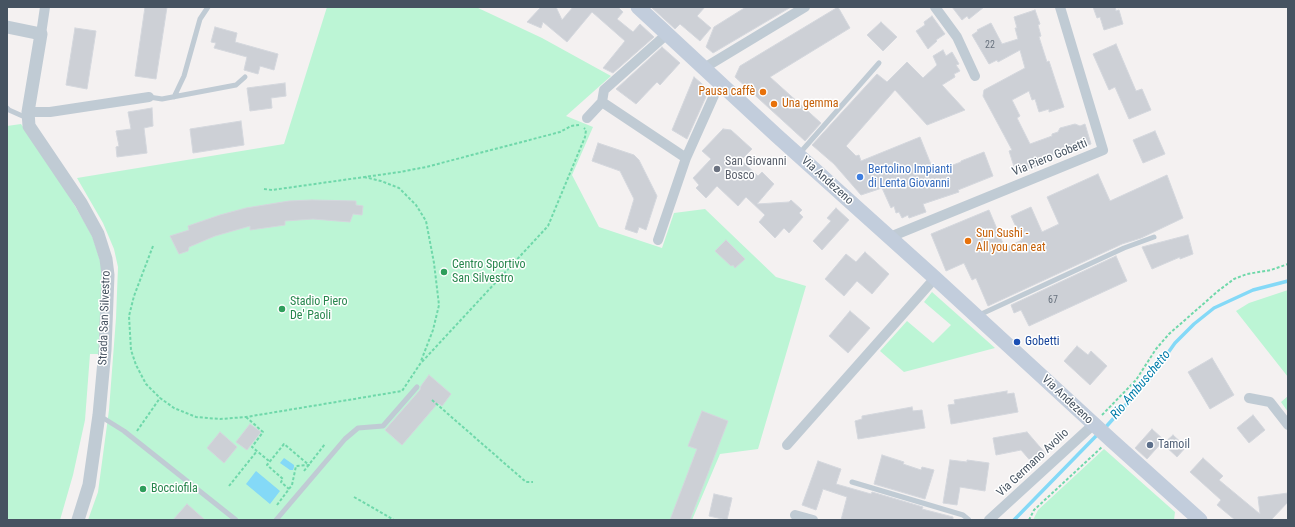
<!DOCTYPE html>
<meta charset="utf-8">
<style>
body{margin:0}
#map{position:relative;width:1295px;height:527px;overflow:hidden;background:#f4f1f1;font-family:"Roboto Condensed",sans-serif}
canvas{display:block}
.frame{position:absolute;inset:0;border:8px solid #465361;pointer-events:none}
</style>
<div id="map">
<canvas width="1295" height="527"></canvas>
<div class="frame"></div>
</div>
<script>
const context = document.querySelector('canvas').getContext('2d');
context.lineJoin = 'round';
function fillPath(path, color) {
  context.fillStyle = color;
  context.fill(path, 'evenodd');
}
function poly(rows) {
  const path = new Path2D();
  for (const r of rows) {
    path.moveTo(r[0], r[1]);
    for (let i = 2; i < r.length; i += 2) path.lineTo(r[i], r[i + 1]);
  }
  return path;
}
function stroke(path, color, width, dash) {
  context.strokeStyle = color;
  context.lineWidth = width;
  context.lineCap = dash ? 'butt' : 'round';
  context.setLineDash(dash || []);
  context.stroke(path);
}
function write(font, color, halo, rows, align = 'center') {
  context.font = font + ' "Roboto Condensed",sans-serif';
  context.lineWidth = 3;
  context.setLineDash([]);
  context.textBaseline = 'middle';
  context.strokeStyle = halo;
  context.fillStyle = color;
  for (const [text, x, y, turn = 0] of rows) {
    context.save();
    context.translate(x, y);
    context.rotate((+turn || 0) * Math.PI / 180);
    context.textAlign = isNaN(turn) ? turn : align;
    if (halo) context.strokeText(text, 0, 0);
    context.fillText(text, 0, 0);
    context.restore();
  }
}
fillPath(poly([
 [327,7,476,7,542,38,611,76,566,116,593,127,572,175,599,227,662,248,674,213,705,209,776,277,806,286,758,449,720,454,692,520,88,520,98,492,109,410,116,318,118,267,114,249,103,223,77,178,284,144],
 [21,124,59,179,85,223,93,238,103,270,99,354,90,354,85,420,73,475,60,520,7,520,7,126],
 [1288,290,1288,377,1236,311,1249,303],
 [932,292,995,348,904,372,880,351,907,321,933,343,951,325,924,302],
 [1288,396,1288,412,1281,402],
 [1104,449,1175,512,1174,520,1033,520,1038,510]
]), '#bcf5d5');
fillPath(poly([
 [284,458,294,465,294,467,293,470,290,470,280,463],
 [256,471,280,491,270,504,246,484]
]), '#84d9f7');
stroke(poly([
 [1104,429,1150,378,1175,343,1194,324,1214,308,1253,290,1288,281],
 [1014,520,1098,434]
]), '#84d9f7', 3.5);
const building = poly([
 [145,7,167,7,156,79,135,76,145,7],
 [541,7,556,7,562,20,573,7,618,7,623,12,617,19,633,32,640,24,654,37,613,73,603,68,625,41,592,12,567,42,543,22,541,28,527,22,541,7],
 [651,7,705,7,697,16,711,28,700,41,680,24,675,29,651,7],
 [746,7,791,7,713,53,706,47,714,27,746,7],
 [838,7,850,28,770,77,821,123,805,141,735,77,740,66,838,7],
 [952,7,984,7,969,19,967,16,962,20,952,7],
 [1093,7,1115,7,1116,11,1119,10,1123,24,1104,30,1100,17,1097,18,1093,7],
 [1035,10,1040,24,1038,25,1041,36,1039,37,1047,62,1049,61,1064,107,1049,112,1049,109,1039,112,1035,99,1032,100,1029,91,1012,100,1020,116,1017,118,1030,144,1052,136,1052,134,1058,132,1060,128,1075,124,1080,126,1085,124,1091,144,1043,158,1045,163,1016,173,1009,151,1012,150,983,96,984,90,1025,68,1020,50,998,62,997,60,989,64,972,35,978,31,977,30,991,23,1002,44,1018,39,1015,28,1017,28,1014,17,1035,10],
 [932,16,945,34,936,40,937,41,928,49,916,31,925,25,924,22,932,16],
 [881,22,897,37,883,51,867,35,881,22],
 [215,27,237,33,235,42,278,54,274,70,260,66,258,74,244,70,247,57,214,48,216,43,211,42,215,27],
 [75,28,96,31,87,89,66,85,75,28],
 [1116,44,1136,91,1142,89,1151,110,1129,119,1115,87,1109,90,1093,54,1116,44],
 [662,47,680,63,660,85,657,82,636,104,616,89,662,47],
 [943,50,946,56,952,52,959,64,956,65,960,71,954,74,955,77,942,85,965,110,927,125,895,90,846,146,856,156,859,155,861,161,920,137,934,172,961,162,961,161,984,152,993,176,958,190,959,192,923,204,926,212,909,218,908,215,902,218,899,212,896,213,894,206,891,208,882,188,861,195,834,164,812,145,877,74,887,82,907,62,923,78,937,65,933,56,943,50],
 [694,77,709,90,687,139,672,130,694,77],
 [285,83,286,96,271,98,272,108,250,111,247,88,285,83],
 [152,108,153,126,144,128,147,153,117,157,116,147,119,146,116,131,131,129,128,112,152,108],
 [241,121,244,145,193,153,190,129,241,121],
 [723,129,731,130,752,149,741,160,758,176,762,172,774,184,757,204,789,202,791,200,802,210,799,213,803,217,789,233,784,228,775,238,759,222,765,215,746,197,738,206,717,186,706,198,696,188,699,185,693,178,711,159,702,151,723,129],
 [1155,131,1165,154,1143,163,1133,140,1155,131],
 [598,143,634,155,639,160,657,196,646,230,639,227,637,233,625,229,634,199,620,171,592,161,598,143],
 [1098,174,1110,201,1167,175,1183,218,1141,238,1122,244,988,306,976,278,972,280,964,263,946,271,931,234,989,210,1005,248,1022,240,1011,216,1031,207,1042,232,1059,224,1047,197,1098,174],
 [312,200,356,201,356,205,363,206,362,215,353,214,350,222,313,219,285,221,285,225,250,230,250,226,215,236,189,247,188,251,179,254,170,236,189,230,188,226,220,215,246,208,289,201,312,200],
 [836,208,849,220,822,250,813,241,831,221,827,218,836,208],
 [1188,235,1193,254,1180,259,1180,257,1152,269,1142,247,1188,235],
 [726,240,745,259,735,268,733,265,731,266,715,251,726,240],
 [865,252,889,274,872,294,857,281,844,296,825,279,846,254,856,262,865,252],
 [1116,256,1127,281,1029,326,1021,310,1014,313,1011,305,1116,256],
 [850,311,870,328,848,353,829,336,850,311],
 [1077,346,1088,355,1091,351,1107,366,1090,385,1064,361,1077,346],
 [1212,358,1234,395,1210,409,1188,372,1212,358],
 [429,375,451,394,442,406,438,403,402,445,385,430,420,390,421,386,429,375],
 [1007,391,1007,394,1014,393,1018,412,951,424,948,405,955,404,954,400,1007,391],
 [912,407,913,411,922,410,925,428,858,439,855,421,862,419,862,416,912,407],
 [702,411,728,421,690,520,670,520,697,449,688,446,702,411],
 [1253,415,1265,430,1249,443,1237,428,1253,415],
 [250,424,261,432,247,450,236,442,250,424],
 [1152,429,1164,440,1147,459,1135,448,1152,429],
 [220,432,237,447,224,463,207,448,220,432],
 [1027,432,1046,454,1034,465,1021,450,996,455,993,438,1027,432],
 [1173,435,1186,447,1177,457,1163,444,1173,435],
 [882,455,904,462,903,464,921,470,922,467,934,470,925,499,874,484,882,455],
 [1203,458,1223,476,1219,480,1260,514,1258,497,1288,493,1288,502,1271,520,1235,520,1217,505,1221,500,1190,472,1203,458],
 [950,460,967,462,967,460,989,463,985,491,960,487,957,505,943,503,950,460],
 [818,461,841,469,836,484,871,494,872,492,923,507,922,509,953,517,953,520,841,520,847,497,823,489,816,510,802,505,818,461],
 [714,494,732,498,727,520,709,516,714,494],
 [187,504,205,520,173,520,187,504]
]);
fillPath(building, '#cdd0d6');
stroke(building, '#d4d7dd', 1);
stroke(poly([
 [364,177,381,181,399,188,416,205,426,221,434,263,439,305,433,330,421,361],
 [264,189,272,190,400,172,426,167,560,132,571,126,579,125],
 [153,246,134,296,129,316,131,350,136,365,146,384,160,398],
 [432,400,526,482,533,482],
 [1102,415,1136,380,1156,349,1169,334,1218,291,1234,279,1247,274,1271,270,1288,264],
 [246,417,263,432,252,447,269,461],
 [137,431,160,398,174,408,196,417,220,419,246,417,402,391,420,364,548,226,585,137,586,130,584,128],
 [304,471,325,444],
 [229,486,257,451],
 [354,497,394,520],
 [277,505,292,485,296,466,309,465,284,444,267,465,283,479,281,482,289,489],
 [1029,520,1034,510,1102,447]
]), '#6fd8aa', 2, [3, 2]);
stroke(poly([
 [149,97,162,99,236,85,245,77],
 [174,97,184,76,200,19,208,7],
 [7,108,9,110,27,118],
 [799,154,879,63],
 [977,316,1124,248,1154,237],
 [100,416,124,431,236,520],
 [852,482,963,515,969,520],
 [276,520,345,439,358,428,383,426,417,387]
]), '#c0cbd4', 5);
stroke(poly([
 [935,7,957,37,975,76],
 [41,34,45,7],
 [667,34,604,90,602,102,686,158,720,82],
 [704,68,805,7],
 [28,112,50,112,149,97],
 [587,118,602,102],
 [890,237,1103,150,1060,7],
 [658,240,686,158],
 [1249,398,1270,402,1288,425],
 [787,445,935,278],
 [795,515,813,520],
 [989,520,1094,424]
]), '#c0cbd4', 10);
stroke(poly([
 [7,27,41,34,28,112,29,126,81,203,98,234,106,259,108,275,105,350,99,415,89,485,78,520]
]), '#c0cbd4', 13);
stroke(poly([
 [638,7,776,135,935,278,1110,439,1200,520]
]), '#c2cddc', 15);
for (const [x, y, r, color] of [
 [763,92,4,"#e8710a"],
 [774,104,4,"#e8710a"],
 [717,169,4,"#6b7280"],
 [860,177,4,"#3f7fe0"],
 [968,241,4,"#e8710a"],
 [444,272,4,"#2e9e5b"],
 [282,309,4,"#2e9e5b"],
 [1017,342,4,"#1a4fb4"],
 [1150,445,4,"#5c6f8a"],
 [143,489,4,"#2e9e5b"]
]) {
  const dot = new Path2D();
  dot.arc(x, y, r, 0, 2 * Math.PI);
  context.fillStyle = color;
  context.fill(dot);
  stroke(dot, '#fff', 1.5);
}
write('10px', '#68727e', null, [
 ["22",990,45],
 ["67",1053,300]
]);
write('12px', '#c56008', '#fff', [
 ["Pausa caffè",755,92,"right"],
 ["Una gemma",782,104],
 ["Sun Sushi -",976,234],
 ["All you can eat",976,248]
], 'left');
write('12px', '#465361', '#fff', [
 ["Via Piero Gobetti",1050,158,-22],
 ["Via Andezeno",827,181,42],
 ["Strada San Silvestro",105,318,-88],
 ["Via Andezeno",1067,400,43],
 ["Via Germano Avolio",1033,463,-43]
]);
write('12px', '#5b616d', '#fff', [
 ["San Giovanni",725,162],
 ["Bosco",725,176]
], 'left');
write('12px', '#366cbe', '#fff', [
 ["Bertolino Impianti",868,170],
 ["di Lenta Giovanni",868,184]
], 'left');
write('12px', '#27864d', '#fff', [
 ["Centro Sportivo",452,265],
 ["San Silvestro",452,279],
 ["Stadio Piero",290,302],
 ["De' Paoli",290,316],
 ["Bocciofila",151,489]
], 'left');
write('12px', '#164399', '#fff', [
 ["Gobetti",1025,342]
], 'left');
write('12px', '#4e5e75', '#fff', [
 ["Tamoil",1158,445]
], 'left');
write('italic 13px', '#027daa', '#fff', [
 ["Rio Ambuschetto",1141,385,-50]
]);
</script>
